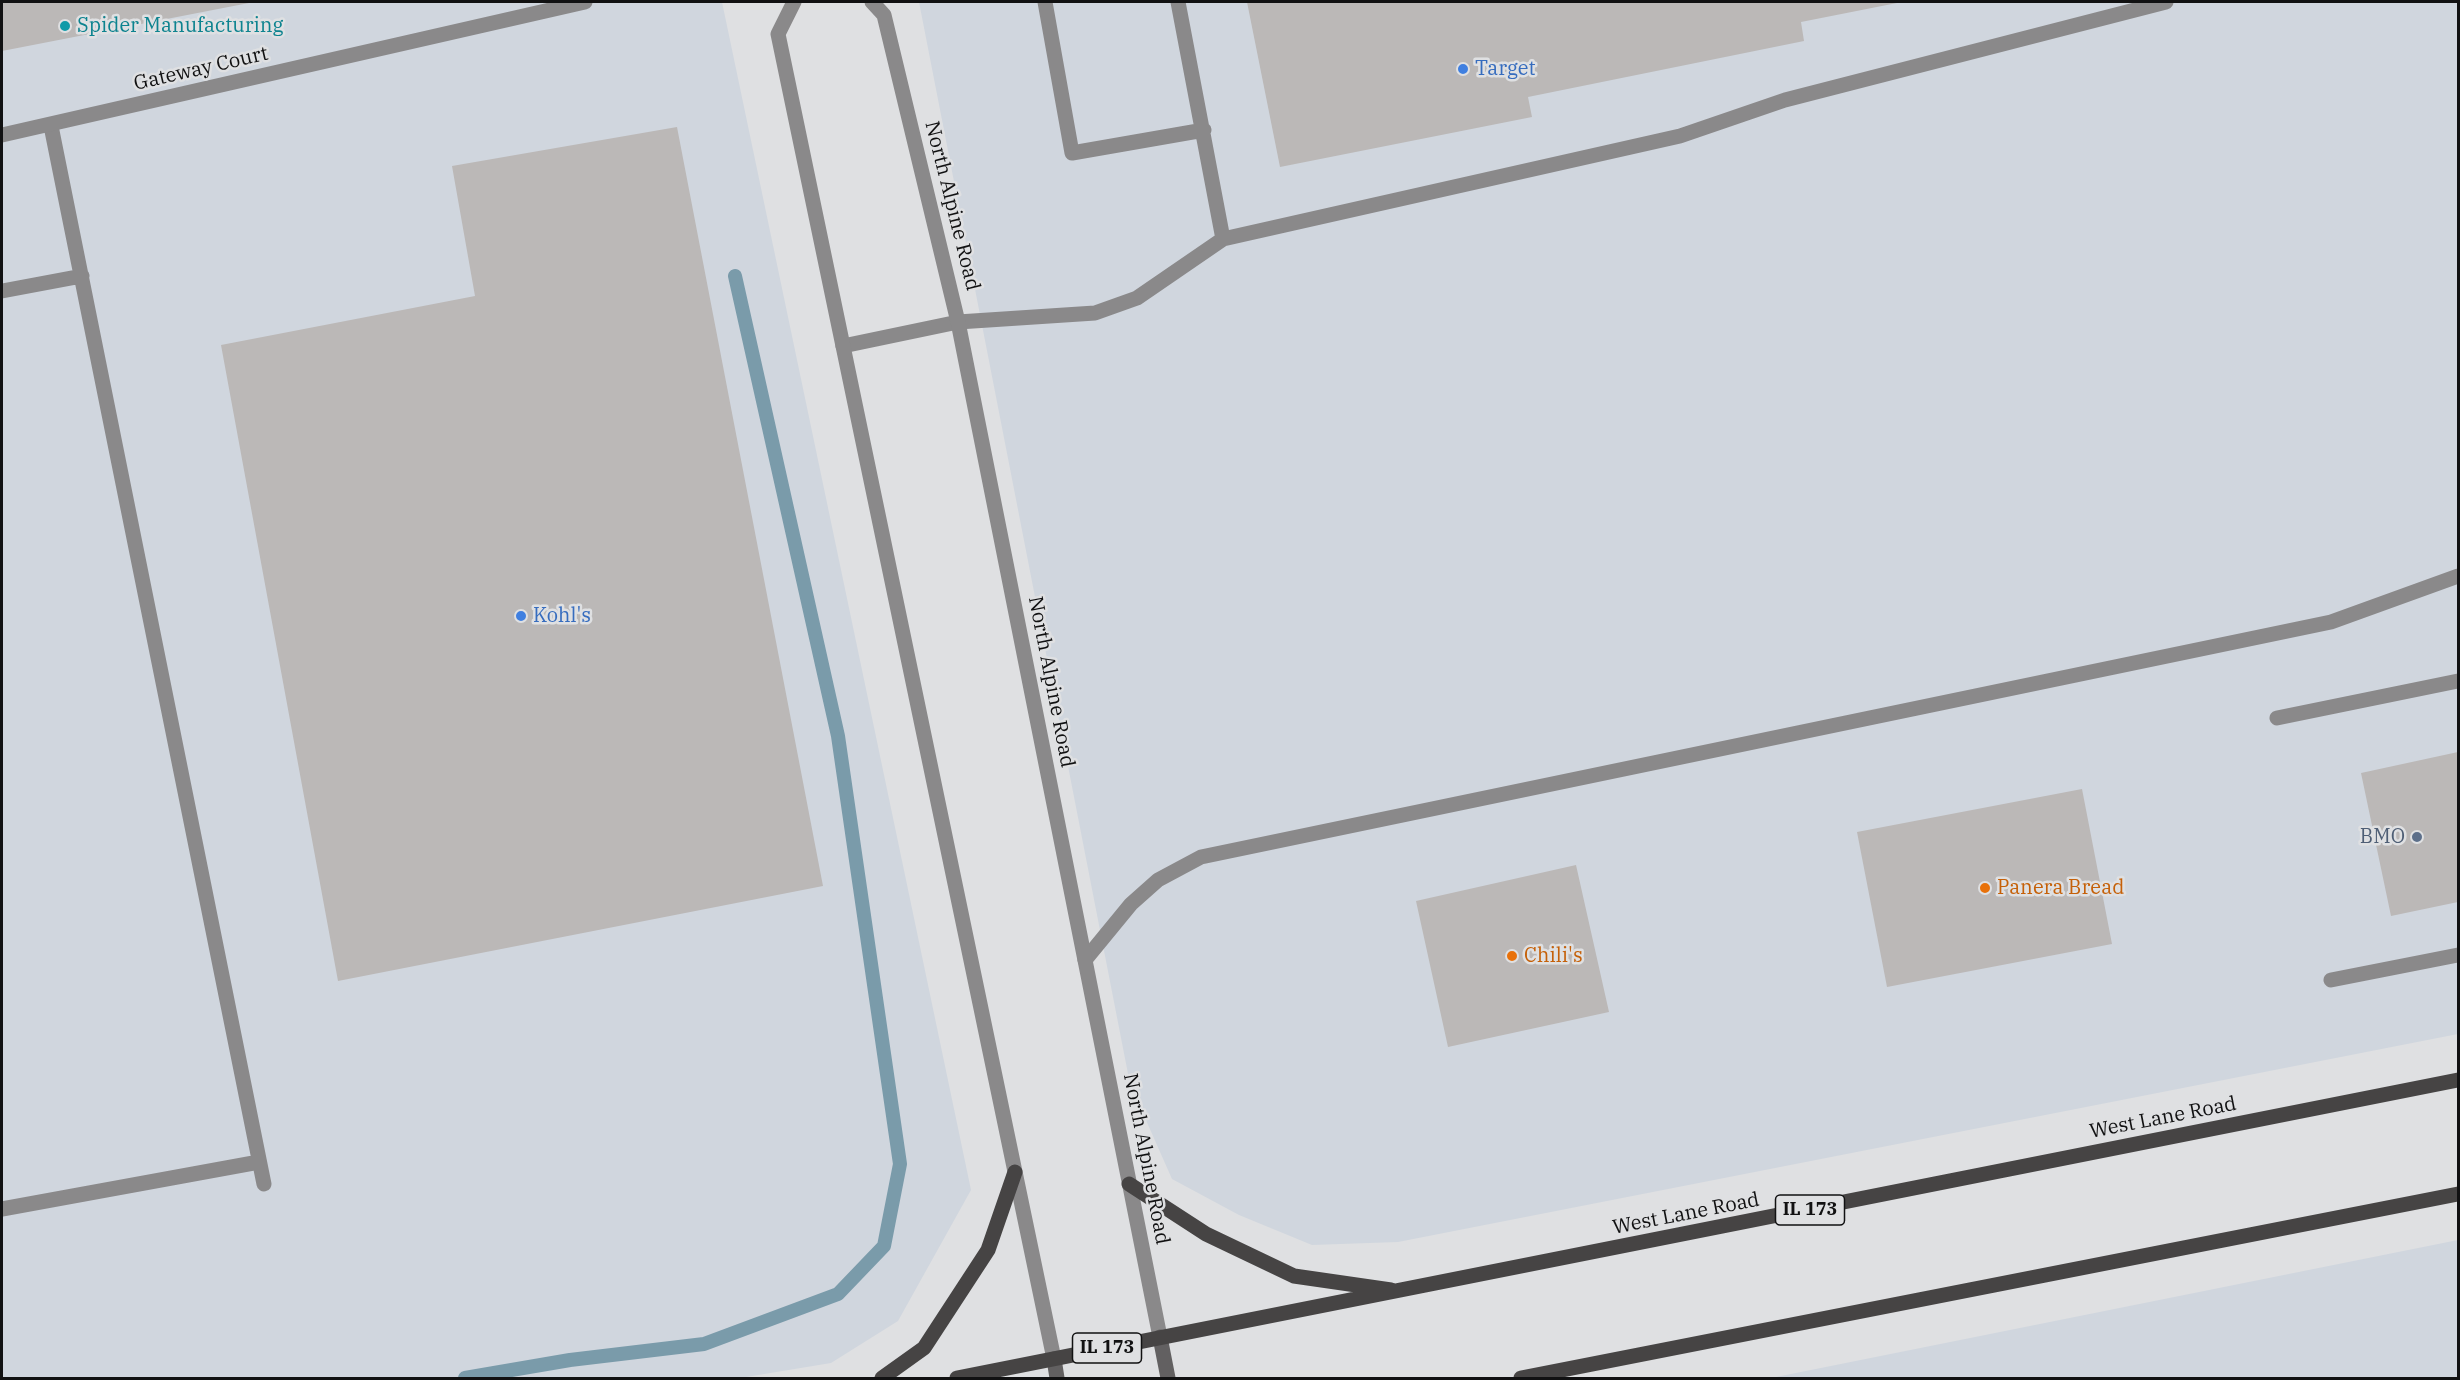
<!DOCTYPE html>
<style>
body{margin:0}
#map{position:relative;width:2460px;height:1380px;overflow:hidden;background:#dfe0e2;font-family:"IBM Plex Serif",serif}
canvas{display:block}
.frame{position:absolute;inset:0;border:3px solid #111112;pointer-events:none}
</style>
<div id="map">
<canvas width="2460" height="1380"></canvas>
<div class="frame"></div>
</div>
<script>
const context = document.querySelector('canvas').getContext('2d');
context.lineJoin = 'round';
function fillPath(path, color) {
  context.fillStyle = color;
  context.fill(path, 'evenodd');
}
function poly(rows) {
  const path = new Path2D();
  for (const r of rows) {
    path.moveTo(r[0], r[1]);
    for (let i = 2; i < r.length; i += 2) path.lineTo(r[i], r[i + 1]);
  }
  return path;
}
function stroke(path, color, width, dash) {
  context.strokeStyle = color;
  context.lineWidth = width;
  context.lineCap = dash ? 'butt' : 'round';
  context.setLineDash(dash || []);
  context.stroke(path);
}
function write(font, color, halo, rows, align = 'center') {
  context.font = font + ' "IBM Plex Serif",serif';
  context.lineWidth = 5;
  context.setLineDash([]);
  context.textBaseline = 'middle';
  context.strokeStyle = halo;
  context.fillStyle = color;
  for (const [text, x, y, turn = 0] of rows) {
    context.save();
    context.translate(x, y);
    context.rotate((+turn || 0) * Math.PI / 180);
    context.textAlign = isNaN(turn) ? turn : align;
    if (halo) context.strokeText(text, 0, 0);
    context.fillText(text, 0, 0);
    context.restore();
  }
}
fillPath(poly([
 [2,2,722,2,971,1190,898,1321,831,1363,740,1378,2,1378],
 [919,2,2458,2,2458,1034,1398,1242,1312,1245,1239,1215,1172,1179,1130,1084],
 [2458,1240,2458,1378,1771,1378]
]), '#d0d6de');
stroke(poly([
 [465,1378,570,1360,704,1344,838,1294,884,1246,900,1164,838,736,735,276]
]), '#7a9baa', 14);
fillPath(poly([
 [2,2,249,2,249,3,2,51],
 [1247,2,1897,2,1897,3,1801,22,1804,41,1528,97,1532,117,1280,167],
 [677,127,823,886,338,981,221,345,475,296,452,166],
 [2458,752,2458,902,2391,916,2361,773],
 [2082,789,2112,944,1887,987,1857,832],
 [1576,865,1609,1012,1448,1047,1416,901]
]), '#bbb8b7');
stroke(poly([
 [1045,2,1072,153,1204,130],
 [1178,2,1223,239],
 [51,126,264,1184],
 [2,291,82,276],
 [843,346,958,322,1095,313,1137,298,1223,239,1680,136,1785,100,2166,2],
 [2277,718,2458,681],
 [1085,960,1131,904,1158,880,1201,857,2331,622,2458,576],
 [2331,980,2458,955],
 [2,1209,259,1162]
]), '#8a898a', 15);
stroke(poly([
 [794,2,778,34,1054,1359],
 [872,2,884,15,958,322,1160,1337],
 [2,135,585,2]
]), '#8a898a', 15);
stroke(poly([
 [1160,1337,1168,1378],
 [1054,1359,1057,1378]
]), '#626061', 15);
stroke(poly([
 [1129,1184,1206,1234,1294,1276,1391,1290],
 [882,1378,924,1348,988,1250,1015,1172],
 [957,1378,2458,1080],
 [1521,1378,2458,1194]
]), '#464444', 15);
for (const [x, y, r, color] of [
 [65,26,6,"#0f9aa8"],
 [1463,69,6,"#3f7fe0"],
 [521,616,6,"#3f7fe0"],
 [2417,837,6,"#5c6f8a"],
 [1985,888,6,"#e8710a"],
 [1512,956,6,"#e8710a"]
]) {
  const dot = new Path2D();
  dot.arc(x, y, r, 0, 2 * Math.PI);
  context.fillStyle = color;
  context.fill(dot);
  stroke(dot, '#dfe0e2', 2);
}
for (const [x, y, w] of [
 [1810,1210,69],
 [1107,1348,69]
]) {
  const box = new Path2D();
  box.roundRect(x - w / 2, y - 15, w, 30, 4.5);
  context.fillStyle = '#dfe0e2';
  context.fill(box);
  stroke(box, '#111112', 1.5);
}
write('bold 18px', '#111112', null, [
 ["IL 173",1810,1210],
 ["IL 173",1107,1348]
]);
write('20px', '#0d838f', '#dfe0e2', [
 ["Spider Manufacturing",77,26]
], 'left');
write('20px', '#111112', '#dfe0e2', [
 ["Gateway Court",201,69,-13],
 ["North Alpine Road",952,206,76],
 ["North Alpine Road",1051,682,79],
 ["West Lane Road",2163,1118,-11],
 ["North Alpine Road",1146,1159,79],
 ["West Lane Road",1686,1214,-11]
]);
write('20px', '#366cbe', '#dfe0e2', [
 ["Target",1475,69],
 ["Kohl's",533,616]
], 'left');
write('20px', '#4e5e75', '#dfe0e2', [
 ["BMO",2405,837]
], 'right');
write('20px', '#c56008', '#dfe0e2', [
 ["Panera Bread",1997,888],
 ["Chili's",1524,956]
], 'left');
</script>
